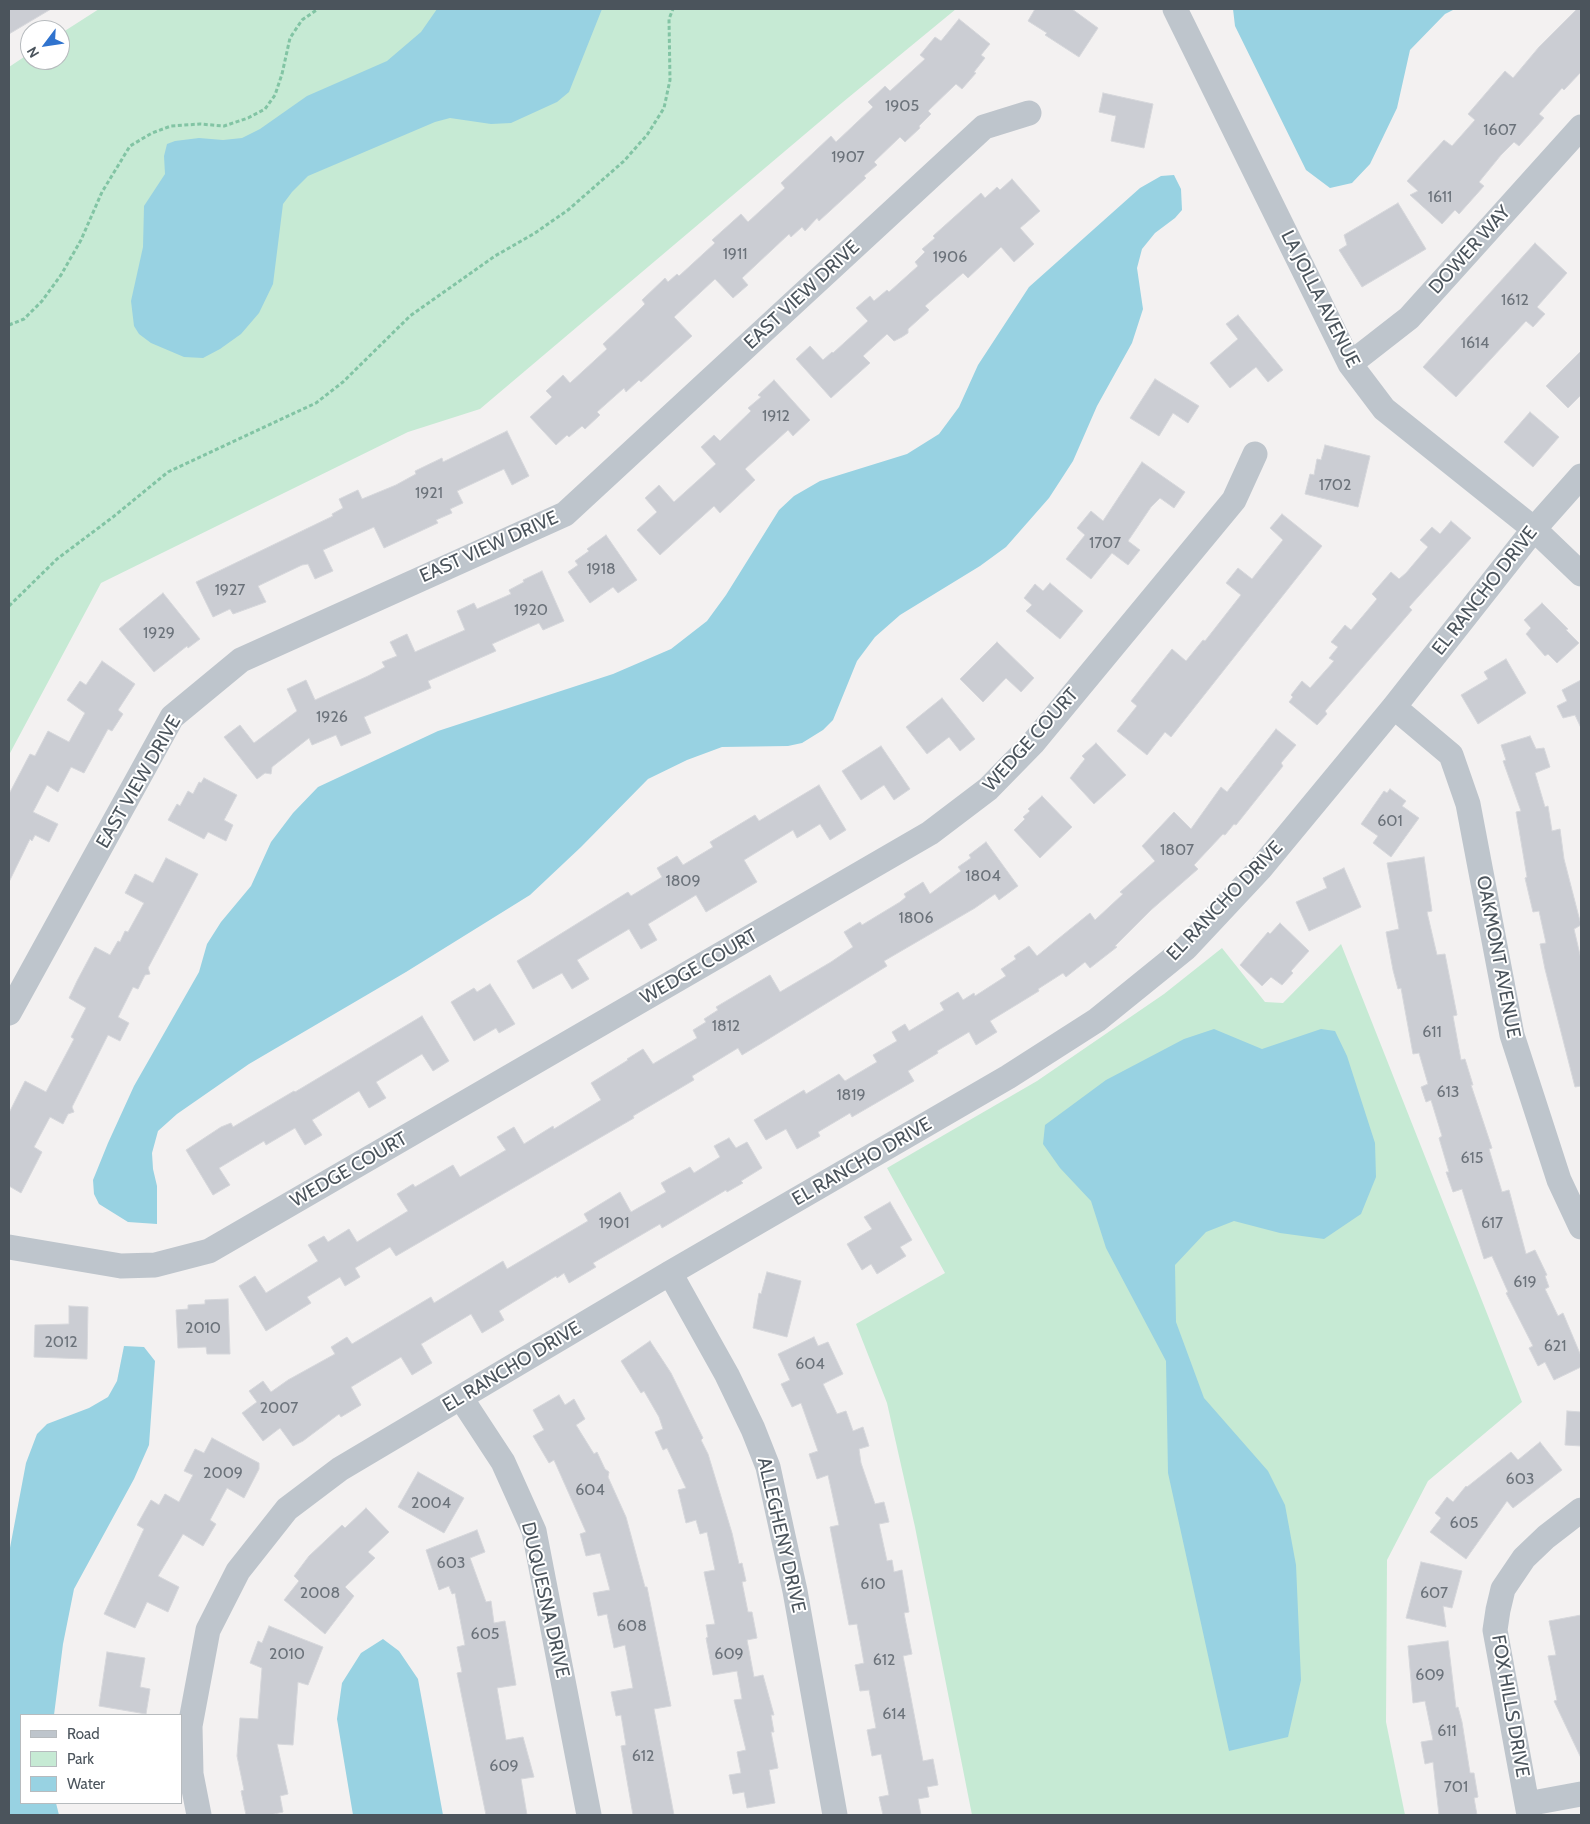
<!DOCTYPE html>
<style>
body{margin:0}
#map{position:relative;width:1590px;height:1824px;overflow:hidden;background:#f3f1f1;font-family:Cabin,sans-serif}
canvas{display:block}
.frame{position:absolute;inset:0;border:10px solid #4b545c;pointer-events:none}
.legend{position:absolute;left:20px;top:1714px;width:162px;height:90px;box-sizing:border-box;background:#fff;border:1px solid #b7bbbe;margin:0;padding:6px 9px;list-style:none;font-size:15px;color:#4b545c}
.legend li{display:flex;align-items:center;gap:10px;height:25px}
.legend b{width:25px;border:1px solid #b7bbbe}
.north{position:absolute;left:20px;top:20px;width:50px;height:50px;box-sizing:border-box;background:#fff;border:1px solid #b7bbbe;border-radius:50%;rotate:239deg;font-size:14px;font-weight:700;line-height:20px;text-align:center;color:#4b545c}
.north::after{content:'';display:block;margin:auto;width:18px;height:22px;background:#3073ce;clip-path:polygon(50% 0,100% 100%,50% 72%,0 100%)}
</style>
<div id="map">
<canvas width="1590" height="1824"></canvas>
<div class="frame"></div>
<ul class="legend">
<li><b style="height:6px;background:#bec5cc"></b>Road</li>
<li><b style="height:14px;background:#c6ead4"></b>Park</li>
<li><b style="height:14px;background:#98d2e2"></b>Water</li>
</ul>
<div class="north">N</div>
</div>
<script>
const context = document.querySelector('canvas').getContext('2d');
context.lineJoin = 'round';
function fillPath(path, color) {
  context.fillStyle = color;
  context.fill(path, 'evenodd');
}
function poly(rows) {
  const path = new Path2D();
  for (const r of rows) {
    path.moveTo(r[0], r[1]);
    for (let i = 2; i < r.length; i += 2) path.lineTo(r[i], r[i + 1]);
  }
  return path;
}
function stroke(path, color, width, dash) {
  context.strokeStyle = color;
  context.lineWidth = width;
  context.lineCap = dash ? 'butt' : 'round';
  context.setLineDash(dash || []);
  context.stroke(path);
}
function write(font, color, halo, rows, align = 'center') {
  context.font = font + ' Cabin,sans-serif';
  context.lineWidth = 4;
  context.setLineDash([]);
  context.textBaseline = 'middle';
  context.strokeStyle = halo;
  context.fillStyle = color;
  for (const [text, x, y, turn = 0] of rows) {
    context.save();
    context.translate(x, y);
    context.rotate((+turn || 0) * Math.PI / 180);
    context.textAlign = isNaN(turn) ? turn : align;
    if (halo) context.strokeText(text, 0, 0);
    context.fillText(text, 0, 0);
    context.restore();
  }
}
fillPath(poly([
 [99,9,956,9,843,102,480,409,408,432,101,583,9,755,9,67,30,53,30,60,60,60,60,34],
 [1341,944,1522,1402,1428,1481,1387,1560,1386,1722,1405,1815,972,1815,915,1527,887,1403,856,1324,945,1273,887,1168,1037,1081,1164,994,1222,948,1265,1002,1283,1003]
]), '#c6ead4');
fillPath(poly([
 [437,9,602,9,569,92,557,102,511,123,491,124,450,118,435,122,308,176,292,192,283,204,273,284,259,313,241,334,220,349,203,358,184,357,151,343,139,334,134,326,131,301,143,247,144,206,165,174,164,156,167,144,175,141,199,138,223,140,242,138,260,129,307,96,387,61,421,32],
 [1233,9,1455,9,1445,14,1410,50,1397,108,1370,164,1352,183,1330,188,1306,170,1235,26],
 [1174,175,1181,189,1182,210,1175,218,1155,233,1142,249,1137,268,1143,309,1132,343,1097,406,1073,461,1049,498,1006,547,980,566,900,615,875,637,857,661,833,720,823,730,802,743,788,746,722,747,687,760,648,779,581,847,530,895,406,972,249,1064,177,1114,158,1131,152,1153,153,1169,157,1186,157,1224,128,1222,99,1204,94,1194,93,1180,108,1143,134,1086,199,972,207,944,221,922,251,886,271,842,293,813,318,787,438,731,613,674,671,649,707,621,726,595,779,510,794,496,820,481,907,454,939,434,959,407,978,365,1029,287,1140,188,1161,176],
 [1214,1029,1262,1049,1321,1029,1335,1031,1347,1056,1375,1143,1376,1177,1361,1214,1324,1239,1280,1233,1234,1221,1206,1232,1175,1265,1176,1322,1204,1398,1268,1471,1285,1505,1296,1565,1301,1680,1288,1737,1229,1751,1168,1473,1166,1361,1106,1248,1091,1201,1060,1168,1043,1144,1045,1125,1106,1080,1184,1039],
 [124,1346,144,1347,155,1361,149,1445,134,1479,74,1589,63,1644,54,1715,21,1715,21,1803,56,1803,59,1815,9,1815,9,1553,26,1463,37,1434,47,1424,89,1408,108,1397,117,1381],
 [383,1639,399,1651,418,1679,443,1815,353,1815,337,1719,342,1683,361,1653]
]), '#98d2e2');
const building = poly([
 [9,9,51,9,9,34,9,9],
 [1035,9,1072,9,1098,28,1079,57,1045,35,1047,33,1028,21,1035,9],
 [1577,9,1581,9,1581,72,1564,90,1562,88,1539,114,1544,118,1519,146,1514,142,1501,155,1479,182,1484,186,1459,214,1455,210,1442,224,1410,195,1418,191,1407,181,1444,140,1452,146,1475,120,1468,114,1505,71,1513,78,1539,47,1577,9],
 [959,19,990,44,981,55,985,58,974,72,976,73,962,89,956,84,928,111,931,114,919,126,920,128,905,142,900,137,874,162,877,165,864,176,866,178,819,221,817,218,805,231,802,227,791,237,789,234,742,278,748,285,733,298,715,279,674,317,692,336,641,382,639,380,626,392,624,388,597,412,600,415,585,429,582,426,569,437,567,435,556,445,530,417,552,397,546,391,563,375,570,383,607,349,603,344,638,311,645,304,642,300,665,278,668,282,677,274,679,276,715,243,712,240,741,214,748,222,785,188,781,183,831,136,836,142,873,107,868,102,885,86,890,91,925,59,920,55,935,37,941,41,959,19],
 [1103,93,1153,104,1144,148,1111,141,1116,116,1099,112,1103,93],
 [1012,179,1040,211,1020,228,1034,244,1014,262,1001,247,968,278,963,273,925,306,929,310,908,329,908,333,902,337,894,341,887,334,863,356,870,363,831,398,796,359,810,346,823,360,832,352,833,353,868,321,856,308,870,296,874,301,887,290,889,292,918,266,915,262,925,252,922,249,935,238,933,236,981,193,985,198,997,187,1000,190,1012,179],
 [1398,203,1426,249,1362,287,1339,250,1347,245,1344,235,1398,203],
 [1535,243,1567,273,1537,307,1545,314,1533,327,1526,321,1456,397,1423,367,1535,243],
 [1238,315,1283,370,1268,382,1256,367,1230,388,1210,363,1238,339,1226,324,1238,315],
 [1581,351,1581,395,1568,408,1546,386,1581,351],
 [1155,379,1199,406,1188,423,1173,413,1159,436,1130,418,1155,379],
 [774,380,810,420,793,436,788,430,745,469,755,480,720,513,714,506,660,555,637,530,657,512,645,498,659,485,674,502,716,464,701,447,714,435,720,441,751,411,748,408,761,397,758,395,774,380],
 [1530,412,1559,437,1533,467,1504,442,1530,412],
 [507,431,529,476,512,485,504,469,457,491,463,503,450,509,452,513,436,520,438,523,384,548,374,527,323,550,333,571,315,579,308,564,302,565,258,586,266,602,233,614,230,609,213,617,196,582,333,516,332,514,343,508,339,499,358,490,362,499,396,485,416,474,415,471,442,458,443,462,507,431],
 [1325,445,1370,456,1358,507,1305,494,1310,474,1314,475,1317,459,1321,460,1325,445],
 [1142,462,1185,492,1174,508,1160,498,1151,507,1128,541,1140,550,1128,565,1112,553,1091,579,1066,559,1085,535,1077,528,1091,511,1103,521,1142,462],
 [1282,514,1322,546,1171,737,1165,732,1147,755,1117,731,1137,706,1131,701,1172,649,1186,661,1203,640,1205,641,1241,595,1226,583,1238,568,1252,579,1283,540,1270,528,1282,514],
 [1451,521,1471,538,1409,607,1412,610,1325,711,1327,714,1317,725,1289,702,1293,697,1291,695,1302,681,1310,688,1334,661,1329,658,1338,647,1331,642,1345,625,1351,630,1377,599,1372,594,1391,572,1399,579,1406,573,1428,547,1420,540,1432,527,1440,534,1451,521],
 [606,535,637,580,618,593,613,587,590,603,568,572,578,565,575,561,589,551,587,549,606,535],
 [542,571,564,621,543,630,539,623,492,644,496,651,428,681,431,688,364,717,371,733,341,746,336,735,312,745,309,738,272,767,271,774,265,773,257,779,224,737,240,725,254,743,297,711,287,689,306,680,315,700,368,676,385,667,382,662,397,656,390,642,407,634,415,652,465,630,457,611,474,603,477,609,511,594,509,590,524,582,523,580,542,571],
 [1050,583,1083,611,1060,639,1026,611,1032,605,1024,598,1035,584,1043,591,1050,583],
 [163,593,200,639,188,648,187,646,154,672,119,629,163,593],
 [1542,603,1568,629,1566,630,1579,643,1557,663,1548,654,1545,656,1526,634,1531,628,1524,620,1542,603],
 [997,642,1034,678,1021,692,1006,678,983,702,960,679,997,642],
 [1506,659,1526,693,1478,724,1461,695,1488,679,1484,672,1506,659],
 [102,661,135,684,118,710,123,714,112,731,108,729,84,773,71,767,58,792,47,785,33,812,58,824,49,842,35,835,32,841,30,839,9,882,9,794,30,754,35,756,48,731,69,742,85,713,67,700,80,681,86,685,102,661],
 [1581,680,1581,728,1575,715,1563,718,1557,706,1567,701,1562,690,1581,680],
 [942,698,975,739,960,751,949,737,927,754,906,727,942,698],
 [1276,729,1296,745,1281,763,1283,766,1236,825,1234,824,1225,835,1223,834,1194,865,1198,869,1151,910,1115,946,1117,947,1090,968,1085,962,1066,977,1063,973,1038,989,1039,991,990,1021,997,1032,976,1045,969,1032,937,1051,938,1053,908,1071,914,1081,852,1117,850,1113,818,1132,820,1136,797,1149,786,1129,766,1140,754,1120,804,1090,806,1094,839,1074,845,1081,877,1062,873,1055,897,1041,892,1032,905,1024,909,1031,944,1010,940,1003,958,992,963,1000,974,993,975,996,1006,976,1001,969,1016,959,1014,956,1029,946,1037,956,1090,913,1095,920,1123,894,1120,892,1155,861,1142,846,1174,812,1191,829,1221,787,1227,792,1276,729],
 [1530,736,1536,749,1544,748,1550,767,1535,773,1545,807,1548,806,1552,831,1560,829,1564,859,1581,925,1574,929,1581,959,1581,1086,1575,1087,1545,969,1540,944,1546,943,1539,911,1533,912,1525,878,1527,877,1516,812,1521,811,1503,761,1506,760,1501,745,1530,736],
 [1096,743,1126,775,1094,804,1070,778,1085,759,1082,756,1096,743],
 [881,746,910,789,894,800,884,785,861,800,842,771,881,746],
 [204,778,237,795,224,820,233,825,226,841,208,832,204,839,168,820,177,804,180,806,188,791,193,794,199,782,201,783,204,778],
 [819,785,846,830,830,840,820,824,797,838,793,830,744,860,757,882,706,912,696,895,648,924,657,940,641,949,629,929,577,960,589,979,572,989,562,973,533,989,517,961,628,892,631,896,662,877,657,868,677,856,683,865,713,847,710,842,755,815,759,821,819,785],
 [1390,789,1406,801,1402,806,1419,818,1391,857,1373,843,1378,836,1361,824,1384,791,1387,793,1390,789],
 [1042,796,1072,827,1040,858,1014,830,1025,819,1023,817,1030,811,1028,809,1042,796],
 [986,842,1018,886,999,900,995,894,975,908,884,961,887,966,762,1043,742,1055,738,1048,692,1076,694,1080,633,1116,634,1118,396,1256,390,1247,355,1268,360,1277,345,1286,340,1277,307,1297,311,1303,266,1331,239,1286,255,1276,266,1293,318,1261,308,1245,324,1236,328,1242,349,1229,357,1242,408,1211,397,1194,413,1184,415,1187,453,1165,460,1177,506,1150,497,1137,514,1127,524,1144,553,1126,554,1129,601,1100,591,1083,628,1060,627,1059,643,1049,653,1064,697,1038,693,1030,706,1022,704,1019,718,1010,716,1007,770,975,780,992,831,962,853,947,844,932,860,922,862,925,900,902,906,897,904,894,923,882,930,894,961,871,958,867,971,858,969,855,986,842],
 [1424,857,1432,911,1427,912,1437,955,1445,954,1457,1015,1453,1016,1461,1060,1465,1059,1473,1085,1471,1085,1492,1148,1489,1149,1502,1192,1509,1190,1526,1254,1535,1250,1547,1275,1545,1276,1549,1287,1545,1289,1558,1316,1563,1313,1581,1356,1581,1367,1554,1380,1545,1362,1538,1366,1529,1348,1533,1346,1506,1293,1508,1292,1492,1256,1484,1259,1462,1189,1453,1192,1446,1172,1449,1172,1439,1138,1442,1136,1431,1100,1426,1102,1421,1087,1428,1084,1419,1053,1413,1054,1401,988,1398,989,1393,970,1386,932,1399,929,1387,863,1424,857],
 [166,858,198,874,148,968,150,974,145,975,138,989,133,987,118,1017,129,1023,120,1041,108,1035,72,1107,74,1112,68,1114,63,1124,50,1117,34,1147,42,1152,21,1193,9,1186,9,1113,25,1081,46,1092,74,1039,71,1037,86,1008,69,998,77,981,95,947,110,955,118,941,120,942,125,931,128,932,144,903,125,893,135,874,153,883,166,858],
 [1344,868,1361,907,1309,931,1296,902,1327,888,1323,878,1344,868],
 [1280,923,1309,951,1291,971,1293,973,1282,985,1271,977,1262,986,1240,965,1268,932,1270,934,1280,923],
 [490,984,515,1024,499,1033,496,1028,474,1041,451,1002,474,988,477,992,490,984],
 [422,1016,449,1061,433,1071,422,1054,376,1082,386,1098,369,1108,359,1091,312,1120,322,1135,305,1145,295,1128,266,1145,264,1141,219,1168,230,1185,213,1195,186,1150,221,1127,231,1123,233,1127,294,1091,295,1092,422,1016],
 [729,1138,736,1148,747,1142,762,1168,741,1181,743,1183,727,1192,726,1190,662,1228,660,1224,593,1263,596,1267,569,1283,564,1273,557,1278,556,1276,499,1311,504,1320,482,1333,471,1314,421,1344,432,1363,412,1375,401,1357,351,1387,361,1405,341,1417,339,1414,303,1441,293,1446,280,1428,263,1441,242,1413,257,1402,249,1391,263,1381,271,1392,288,1380,335,1354,331,1347,347,1337,352,1344,431,1297,434,1303,503,1261,507,1269,588,1221,584,1214,620,1192,631,1212,666,1192,661,1183,690,1167,694,1173,720,1157,714,1146,729,1138],
 [890,1202,912,1240,900,1247,906,1256,877,1274,871,1264,862,1270,847,1244,872,1229,864,1217,890,1202],
 [767,1272,801,1281,787,1337,753,1328,759,1293,761,1294,767,1272],
 [228,1299,230,1354,207,1354,206,1347,178,1348,176,1310,188,1309,188,1305,205,1304,205,1300,228,1299],
 [69,1306,88,1307,87,1359,34,1357,35,1325,69,1324,69,1306],
 [814,1337,818,1346,828,1342,843,1374,823,1384,837,1414,846,1411,853,1431,863,1427,869,1446,859,1449,861,1463,875,1504,884,1502,889,1522,879,1524,887,1561,892,1560,894,1572,902,1570,909,1612,904,1613,912,1654,903,1656,923,1761,933,1759,938,1785,927,1787,929,1797,918,1799,921,1815,883,1815,879,1797,889,1795,881,1754,872,1756,867,1730,876,1728,869,1690,860,1691,855,1665,864,1663,857,1624,849,1625,830,1527,839,1525,828,1475,817,1479,809,1454,818,1451,801,1403,792,1407,781,1384,790,1380,778,1354,814,1337],
 [650,1341,671,1373,703,1438,701,1440,708,1454,732,1533,739,1564,742,1563,746,1581,742,1582,748,1612,752,1612,757,1638,747,1640,754,1677,763,1675,774,1715,771,1715,774,1732,771,1732,778,1768,769,1770,775,1803,747,1808,744,1792,733,1794,729,1775,741,1773,737,1752,746,1750,734,1700,742,1699,737,1671,713,1675,706,1638,708,1637,706,1625,715,1624,704,1572,715,1570,707,1532,700,1534,696,1520,686,1523,678,1490,686,1488,667,1448,663,1450,655,1432,663,1429,659,1417,644,1391,641,1393,621,1361,650,1341],
 [559,1395,565,1405,574,1399,585,1419,576,1425,594,1454,597,1452,605,1469,609,1472,608,1477,626,1517,645,1587,647,1587,671,1706,654,1709,674,1815,633,1815,621,1746,626,1745,621,1715,616,1716,611,1692,633,1688,625,1645,614,1648,607,1614,598,1616,593,1593,610,1590,600,1553,586,1556,580,1534,586,1532,554,1460,549,1463,533,1436,544,1430,533,1410,559,1395],
 [1567,1411,1581,1412,1581,1446,1565,1445,1567,1411],
 [212,1438,259,1463,259,1469,244,1498,227,1488,210,1520,216,1524,203,1546,183,1534,158,1576,179,1587,168,1612,147,1602,135,1628,104,1614,144,1529,137,1525,151,1500,159,1505,165,1494,179,1502,193,1475,184,1471,195,1449,204,1453,212,1438],
 [1540,1442,1562,1470,1513,1508,1507,1501,1466,1559,1430,1532,1441,1518,1435,1513,1447,1497,1453,1502,1466,1486,1467,1487,1511,1452,1518,1460,1540,1442],
 [418,1472,464,1498,444,1533,398,1507,418,1472],
 [366,1508,389,1532,368,1552,375,1558,345,1587,354,1596,325,1634,284,1600,299,1581,294,1576,309,1556,342,1525,345,1528,366,1508],
 [477,1530,485,1552,470,1558,486,1602,491,1601,494,1623,505,1621,516,1685,497,1688,506,1740,523,1737,534,1777,521,1779,527,1815,486,1815,457,1673,462,1672,457,1647,465,1645,455,1593,452,1594,449,1586,439,1590,426,1550,477,1530],
 [1421,1562,1462,1571,1452,1608,1443,1606,1446,1627,1406,1618,1421,1562],
 [1581,1615,1581,1758,1554,1701,1557,1700,1548,1656,1556,1655,1549,1621,1581,1615],
 [269,1626,323,1647,308,1685,298,1682,293,1745,277,1744,288,1794,280,1796,283,1812,270,1815,246,1815,241,1791,244,1790,237,1756,240,1718,258,1719,262,1668,250,1663,258,1641,262,1643,269,1626],
 [1448,1641,1456,1708,1458,1707,1462,1722,1470,1773,1474,1773,1478,1797,1474,1798,1477,1815,1439,1815,1433,1762,1425,1764,1421,1742,1433,1740,1425,1701,1413,1703,1408,1646,1448,1641],
 [107,1652,145,1658,140,1687,150,1689,146,1714,99,1706,107,1652]
]);
fillPath(building, '#cbcdd3');
stroke(building, '#d6d7db', 1);
stroke(poly([
 [9,325,24,319,42,301,61,275,81,240,102,192,130,146,152,133,171,126,200,124,224,126,248,118,265,109,275,95,282,74,290,38,302,20,318,9],
 [9,606,57,559,113,517,168,472,316,403,343,382,410,316,495,256,535,233,568,210,624,161,647,135,664,108,670,80,669,19,673,9]
]), '#82c4a4', 3, [4, 2.5]);
stroke(poly([
 [1175,9,1350,364,1384,409,1534,529,1581,574],
 [1350,364,1409,318,1581,127],
 [1394,707,1451,755,1468,804,1512,1035,1559,1180,1581,1227],
 [9,1013,172,717,241,660,565,514,984,127,1029,113],
 [9,1247,121,1266,155,1265,209,1251,930,833,988,789,1033,743,1234,500,1255,454],
 [670,1273,727,1375,753,1429,768,1467,795,1591,835,1815],
 [461,1398,503,1462,534,1531,589,1815],
 [1527,1804,1581,1794],
 [199,1815,191,1774,190,1726,208,1630,238,1571,287,1509,340,1469,670,1273,1008,1077,1097,1020,1186,948,1260,869,1394,707,1534,529,1581,476],
 [1529,1815,1495,1630,1498,1610,1503,1589,1524,1558,1546,1537,1581,1510]
]), '#bec5cc', 25);
write('16px', '#6b727a', null, [
 ["1905",902,106],
 ["1607",1500,130],
 ["1907",848,157],
 ["1611",1440,197],
 ["1911",735,254],
 ["1906",950,257],
 ["1612",1515,300],
 ["1614",1475,343],
 ["1912",776,416],
 ["1702",1335,485],
 ["1921",429,493],
 ["1707",1105,543],
 ["1918",601,569],
 ["1927",230,590],
 ["1920",531,610],
 ["1929",159,633],
 ["1926",332,717],
 ["601",1390,821],
 ["1807",1177,850],
 ["1804",983,876],
 ["1809",683,881],
 ["1806",916,918],
 ["1812",726,1026],
 ["611",1432,1032],
 ["613",1448,1092],
 ["1819",851,1095],
 ["615",1472,1158],
 ["1901",614,1223],
 ["617",1492,1223],
 ["619",1525,1282],
 ["2010",203,1328],
 ["2012",61,1342],
 ["621",1555,1346],
 ["604",810,1364],
 ["2007",279,1408],
 ["2009",223,1473],
 ["603",1520,1479],
 ["604",590,1490],
 ["2004",431,1503],
 ["605",1464,1523],
 ["603",451,1563],
 ["610",873,1584],
 ["2008",320,1593],
 ["607",1434,1593],
 ["608",632,1626],
 ["605",485,1634],
 ["2010",287,1654],
 ["609",729,1654],
 ["612",884,1660],
 ["609",1430,1675],
 ["614",894,1714],
 ["611",1447,1731],
 ["612",643,1756],
 ["609",504,1766],
 ["701",1456,1787]
]);
write('19px', '#4b545c', '#fff', [
 ["DOWER WAY",1470,250,-48],
 ["EAST VIEW DRIVE",802,295,-43],
 ["LA JOLLA AVENUE",1320,299,63],
 ["EAST VIEW DRIVE",489,547,-24],
 ["EL RANCHO DRIVE",1485,591,-52],
 ["WEDGE COURT",1031,740,-48],
 ["EAST VIEW DRIVE",139,782,-60],
 ["EL RANCHO DRIVE",1225,901,-46],
 ["OAKMONT AVENUE",1498,957,79],
 ["WEDGE COURT",699,967,-30],
 ["EL RANCHO DRIVE",862,1162,-30],
 ["WEDGE COURT",349,1170,-30],
 ["EL RANCHO DRIVE",512,1367,-31],
 ["ALLEGHENY DRIVE",781,1535,77],
 ["DUQUESNA DRIVE",545,1600,77],
 ["FOX HILLS DRIVE",1510,1706,80]
]);
</script>
